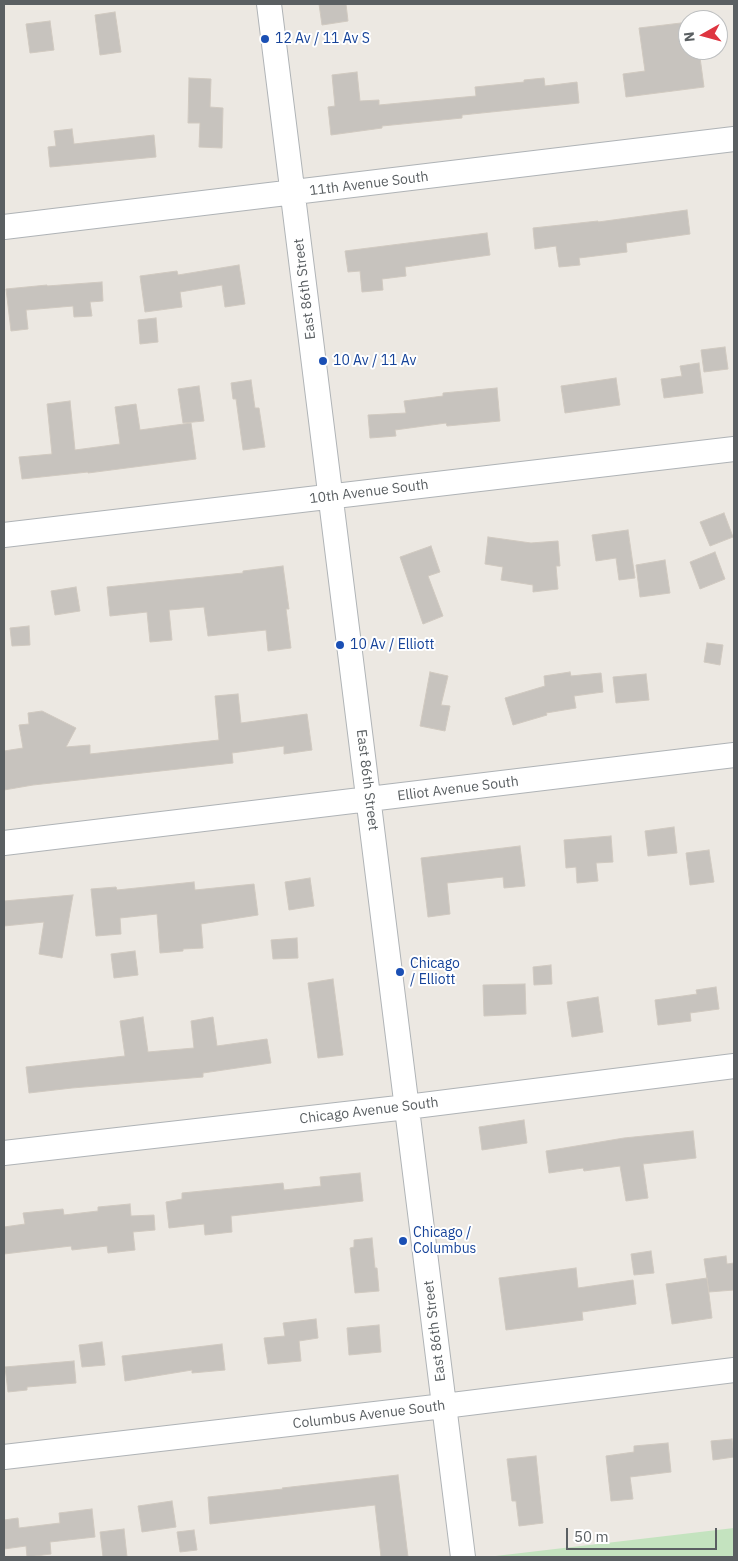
<!DOCTYPE html>
<style>
body{margin:0}
#map{position:relative;width:738px;height:1561px;overflow:hidden;background:#ece8e2;font-family:"IBM Plex Sans",sans-serif}
canvas{display:block}
.frame{position:absolute;inset:0;border:5px solid #5a5f62;pointer-events:none}
.north{position:absolute;left:678px;top:10px;width:50px;height:50px;box-sizing:border-box;background:#fff;border:1px solid #bdbfc0;border-radius:50%;rotate:263deg;font-size:14px;font-weight:700;line-height:20px;text-align:center;color:#5a5f62}
.north::after{content:'';display:block;margin:auto;width:18px;height:22px;background:#de3540;clip-path:polygon(50% 0,100% 100%,50% 72%,0 100%)}
.scale{position:absolute;left:566px;top:1528px;width:151px;height:22px;box-sizing:border-box;border:2px solid #5a5f62;border-top:0;padding-left:6px;font-size:15px;line-height:18px;white-space:nowrap;color:#5a5f62;-webkit-text-stroke:4px #fff;paint-order:stroke}
</style>
<div id="map">
<canvas width="738" height="1561"></canvas>
<div class="frame"></div>
<div class="north">N</div>
<div class="scale">50 m</div>
</div>
<script>
const context = document.querySelector('canvas').getContext('2d');
context.lineJoin = 'round';
function fillPath(path, color) {
  context.fillStyle = color;
  context.fill(path, 'evenodd');
}
function poly(rows) {
  const path = new Path2D();
  for (const r of rows) {
    path.moveTo(r[0], r[1]);
    for (let i = 2; i < r.length; i += 2) path.lineTo(r[i], r[i + 1]);
  }
  return path;
}
function stroke(path, color, width, dash) {
  context.strokeStyle = color;
  context.lineWidth = width;
  context.lineCap = dash ? 'butt' : 'round';
  context.setLineDash(dash || []);
  context.stroke(path);
}
function write(font, color, halo, rows, align = 'center') {
  context.font = font + ' "IBM Plex Sans",sans-serif';
  context.lineWidth = 4;
  context.setLineDash([]);
  context.textBaseline = 'middle';
  context.strokeStyle = halo;
  context.fillStyle = color;
  for (const [text, x, y, turn = 0] of rows) {
    context.save();
    context.translate(x, y);
    context.rotate((+turn || 0) * Math.PI / 180);
    context.textAlign = isNaN(turn) ? turn : align;
    if (halo) context.strokeText(text, 0, 0);
    context.fillText(text, 0, 0);
    context.restore();
  }
}
fillPath(poly([
 [734,1528,734,1557,487,1557]
]), '#c4e3bf');
const building = poly([
 [319,4,346,4,348,21,322,25,319,4],
 [115,12,121,52,100,55,95,15,115,12],
 [50,21,54,50,30,53,26,24,50,21],
 [681,23,683,40,688,39,688,50,699,50,704,87,626,97,623,74,645,71,639,28,681,23],
 [357,72,360,101,379,100,379,105,476,96,475,87,524,82,524,80,544,78,545,86,577,82,579,103,462,115,462,118,382,126,382,128,331,135,328,107,335,106,332,75,357,72],
 [189,78,211,79,210,107,223,108,222,148,199,147,200,123,188,123,189,78],
 [72,129,74,144,154,135,156,157,50,167,48,147,56,146,54,131,72,129],
 [687,210,690,234,626,243,627,252,579,258,580,265,559,267,556,246,535,249,533,228,598,221,598,222,687,210],
 [487,233,490,255,405,267,406,276,382,279,383,290,362,292,360,271,348,272,345,251,487,233],
 [239,265,245,304,225,307,222,285,180,292,182,307,145,312,140,276,177,271,178,275,239,265],
 [102,282,103,301,90,302,92,316,74,317,73,306,26,310,28,329,11,331,6,289,47,285,47,286,102,282],
 [156,318,158,342,140,344,138,320,156,318],
 [725,347,728,369,704,372,701,350,725,347],
 [699,363,703,393,664,398,661,379,682,376,680,366,699,363],
 [616,378,620,405,565,413,561,386,616,378],
 [251,380,255,408,259,408,265,447,243,450,236,399,233,399,231,383,251,380],
 [199,386,204,421,183,423,178,389,199,386],
 [497,388,500,421,447,426,446,423,395,430,396,436,370,438,368,415,406,413,404,401,443,396,443,393,497,388],
 [70,401,75,450,120,444,115,407,136,404,140,430,191,423,196,459,88,473,88,472,22,479,19,457,52,454,47,404,70,401],
 [724,513,733,537,710,546,700,522,724,513],
 [628,530,635,578,619,580,616,558,596,561,592,535,628,530],
 [488,537,531,543,558,541,560,566,556,566,558,589,533,592,533,585,501,580,503,567,485,564,488,537],
 [431,546,440,572,428,576,443,616,423,624,400,557,431,546],
 [715,552,725,579,700,589,690,562,715,552],
 [665,560,670,593,640,597,636,565,665,560],
 [283,566,289,609,286,609,291,648,268,651,266,630,208,636,204,607,169,610,172,640,150,642,147,612,110,616,107,587,243,573,243,571,283,566],
 [76,587,80,611,55,615,51,591,76,587],
 [29,626,30,645,12,646,10,628,29,626],
 [707,643,723,645,720,665,704,662,707,643],
 [430,672,448,676,441,705,450,706,445,731,420,726,430,672],
 [570,672,571,676,601,673,603,692,574,696,576,708,546,713,547,715,513,725,505,698,545,686,544,676,570,672],
 [646,674,649,700,616,703,613,677,646,674],
 [238,694,241,723,307,714,312,750,284,754,284,746,232,753,233,763,33,785,4,790,4,751,23,748,19,725,29,724,28,713,42,711,76,728,66,747,90,745,90,754,219,740,215,696,238,694],
 [674,827,677,853,648,856,645,831,674,827],
 [611,836,613,862,596,863,598,881,577,883,576,867,566,868,564,840,611,836],
 [520,846,525,886,504,888,503,877,447,883,450,914,428,917,421,858,520,846],
 [709,850,714,882,690,885,686,853,709,850],
 [310,878,314,906,289,910,285,882,310,878],
 [194,882,195,890,254,884,258,915,201,924,203,948,183,949,183,951,160,953,157,914,120,918,121,934,96,936,91,889,116,887,117,890,194,882],
 [73,895,62,958,39,954,44,922,4,926,4,901,73,895],
 [297,938,298,958,273,959,271,940,297,938],
 [135,951,138,975,114,978,111,954,135,951],
 [551,965,552,984,534,985,533,967,551,965],
 [333,979,343,1055,318,1058,308,983,333,979],
 [525,984,526,1014,484,1016,483,985,525,984],
 [716,987,719,1009,690,1013,691,1021,658,1025,655,1000,697,994,696,990,716,987],
 [598,997,603,1032,572,1037,567,1002,598,997],
 [143,1017,148,1052,194,1048,191,1021,213,1017,217,1046,267,1039,271,1063,203,1073,203,1077,72,1088,29,1093,26,1067,125,1056,120,1021,143,1017],
 [524,1120,527,1143,482,1150,479,1127,524,1120],
 [693,1131,696,1158,643,1164,648,1198,626,1201,620,1166,584,1171,583,1168,549,1173,546,1151,624,1138,693,1131],
 [360,1173,363,1201,231,1216,232,1232,205,1235,204,1224,169,1228,166,1202,182,1199,182,1193,283,1183,284,1190,321,1186,320,1177,360,1173],
 [130,1204,131,1216,154,1215,155,1230,133,1232,135,1250,108,1253,107,1246,72,1250,71,1246,4,1254,4,1227,25,1224,23,1213,63,1209,64,1215,98,1211,98,1207,130,1204],
 [372,1238,375,1268,377,1268,379,1291,355,1293,350,1248,354,1247,354,1240,372,1238],
 [651,1251,654,1273,634,1275,631,1254,651,1251],
 [726,1256,727,1264,734,1263,734,1290,709,1292,704,1259,726,1256],
 [576,1268,578,1288,633,1280,636,1304,582,1312,583,1320,506,1330,499,1278,576,1268],
 [707,1278,712,1318,672,1324,666,1284,707,1278],
 [316,1319,318,1338,299,1341,301,1361,268,1364,264,1338,285,1336,283,1323,316,1319],
 [379,1325,381,1352,349,1355,347,1328,379,1325],
 [102,1342,105,1365,82,1367,79,1345,102,1342],
 [222,1344,225,1370,192,1373,192,1370,125,1381,122,1356,222,1344],
 [74,1361,76,1383,27,1387,27,1390,8,1392,5,1367,74,1361],
 [732,1439,734,1457,713,1460,711,1441,732,1439],
 [668,1443,671,1472,630,1477,633,1499,611,1501,606,1456,634,1452,634,1446,668,1443],
 [536,1456,543,1523,519,1526,516,1501,512,1501,507,1459,536,1456],
 [398,1475,408,1557,381,1557,375,1505,210,1524,208,1497,283,1489,282,1488,398,1475],
 [172,1501,176,1527,142,1532,138,1506,172,1501],
 [92,1509,95,1537,50,1542,51,1554,27,1557,26,1546,4,1549,4,1520,18,1518,19,1528,60,1523,59,1513,92,1509],
 [124,1529,127,1557,103,1557,100,1532,124,1529],
 [194,1530,197,1550,180,1552,177,1532,194,1530]
]);
fillPath(building, '#c7c3be');
stroke(building, '#d0c9c0', 1);
const minor = poly([
 [269,4,463,1557],
 [4,227,734,139],
 [4,535,734,449],
 [4,843,734,755],
 [4,1153,407,1107,734,1066],
 [4,1457,444,1406,734,1370]
]);
stroke(minor, '#afb3b6', 26);
stroke(minor, '#fff', 24);
for (const [x, y, r, color] of [
 [265,39,5,"#1a4fb4"],
 [323,361,5,"#1a4fb4"],
 [340,645,5,"#1a4fb4"],
 [400,972,5,"#1a4fb4"],
 [403,1241,5,"#1a4fb4"]
]) {
  const dot = new Path2D();
  dot.arc(x, y, r, 0, 2 * Math.PI);
  context.fillStyle = color;
  context.fill(dot);
  stroke(dot, '#fff', 2);
}
write('14px', '#164399', '#fff', [
 ["12 Av / 11 Av S",275,39],
 ["10 Av / 11 Av",333,361],
 ["10 Av / Elliott",350,645],
 ["Chicago",410,964],
 ["/ Elliott",410,980],
 ["Chicago /",413,1233],
 ["Columbus",413,1249]
], 'left');
write('14px', '#5a5f62', '#fff', [
 ["11th Avenue South",369,184,-7],
 ["East 86th Street",305,289,-97],
 ["10th Avenue South",369,492,-7],
 ["East 86th Street",367,780,83],
 ["Elliot Avenue South",458,789,-7],
 ["Chicago Avenue South",369,1111,-7],
 ["East 86th Street",435,1331,-97],
 ["Columbus Avenue South",369,1415,-7]
]);
</script>
